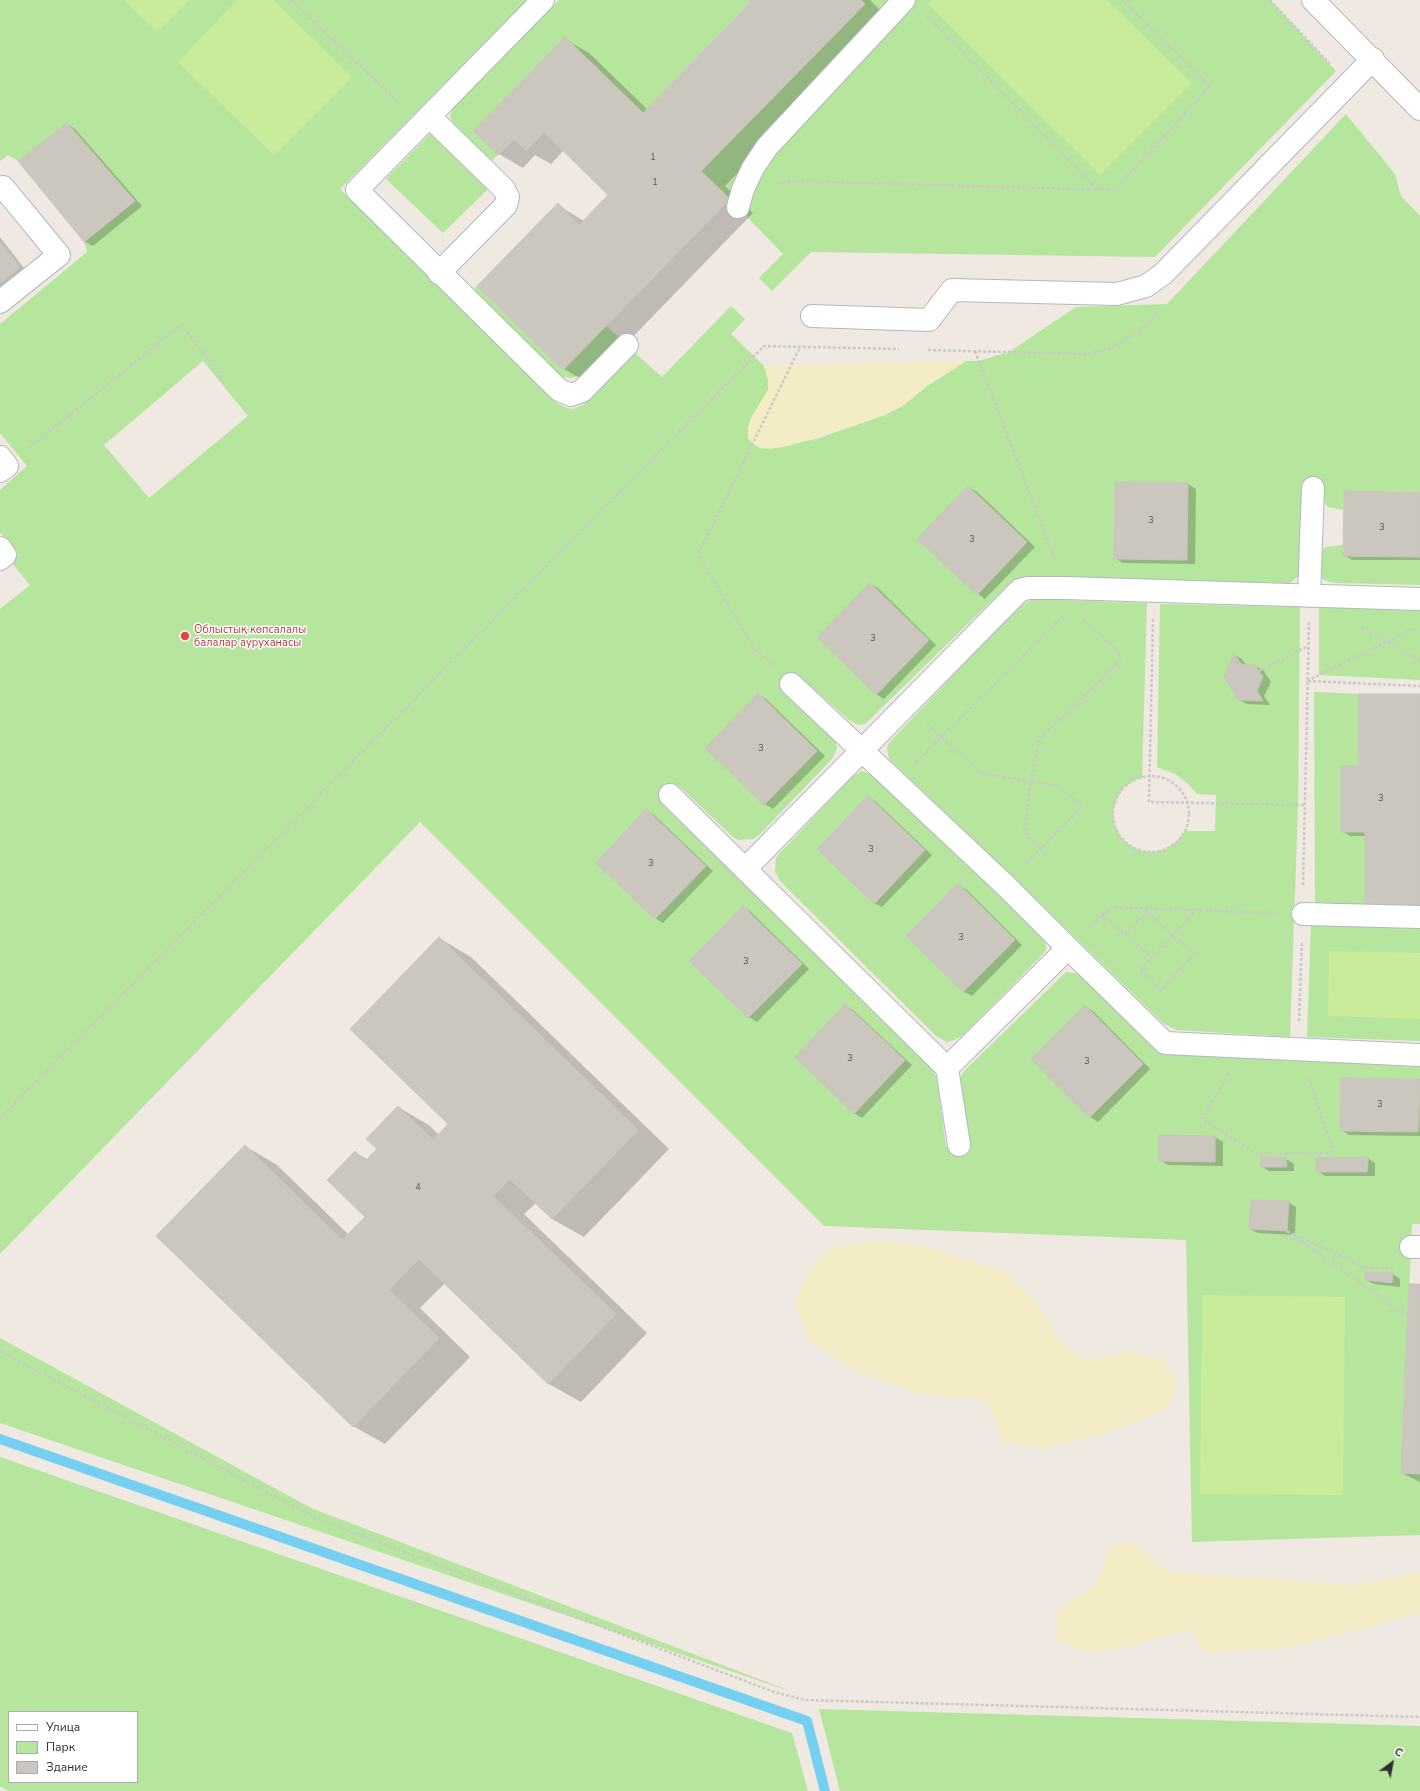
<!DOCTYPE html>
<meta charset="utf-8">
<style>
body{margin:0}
#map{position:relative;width:1420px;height:1791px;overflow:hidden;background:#efe9e1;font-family:"Nunito Sans",sans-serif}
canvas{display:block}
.legend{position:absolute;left:8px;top:1711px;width:130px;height:72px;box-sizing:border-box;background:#fff;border:1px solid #ababab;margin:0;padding:5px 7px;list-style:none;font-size:12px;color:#2e2e2e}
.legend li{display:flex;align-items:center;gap:8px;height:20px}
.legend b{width:20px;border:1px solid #ababab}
.north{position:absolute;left:1372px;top:1743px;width:40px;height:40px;-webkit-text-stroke:3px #fff;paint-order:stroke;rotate:32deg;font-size:11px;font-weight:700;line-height:16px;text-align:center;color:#2e2e2e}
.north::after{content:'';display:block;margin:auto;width:14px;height:18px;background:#2e2e2e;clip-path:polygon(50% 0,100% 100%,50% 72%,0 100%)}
</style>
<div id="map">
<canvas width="1420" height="1791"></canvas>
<ul class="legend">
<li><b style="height:5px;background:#fff"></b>Улица</li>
<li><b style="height:11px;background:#b6e59e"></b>Парк</li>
<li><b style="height:11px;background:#cbc7bf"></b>Здание</li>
</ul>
<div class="north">С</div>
</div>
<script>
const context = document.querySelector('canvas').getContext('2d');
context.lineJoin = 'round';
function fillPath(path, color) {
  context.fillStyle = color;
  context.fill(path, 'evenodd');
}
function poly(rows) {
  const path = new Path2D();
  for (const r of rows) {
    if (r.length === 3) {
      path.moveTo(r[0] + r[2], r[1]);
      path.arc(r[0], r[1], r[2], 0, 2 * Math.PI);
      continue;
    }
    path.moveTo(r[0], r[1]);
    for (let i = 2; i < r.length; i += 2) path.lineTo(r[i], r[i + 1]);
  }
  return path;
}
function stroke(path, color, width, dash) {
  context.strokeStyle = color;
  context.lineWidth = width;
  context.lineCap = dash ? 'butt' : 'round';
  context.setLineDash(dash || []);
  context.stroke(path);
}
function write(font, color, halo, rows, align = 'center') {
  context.font = font + ' "Nunito Sans",sans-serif';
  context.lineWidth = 3;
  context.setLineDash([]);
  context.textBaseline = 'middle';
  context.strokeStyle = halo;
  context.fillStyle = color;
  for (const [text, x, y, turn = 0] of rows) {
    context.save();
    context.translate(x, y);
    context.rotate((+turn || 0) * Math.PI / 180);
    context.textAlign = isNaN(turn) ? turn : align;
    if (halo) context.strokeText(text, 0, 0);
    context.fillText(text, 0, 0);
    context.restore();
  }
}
fillPath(poly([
 [0,0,527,0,340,189,558,404,567,408,572,409,583,405,634,352,662,377,731,306,745,319,731,334,764,366,768,380,768,390,751,418,748,428,770,449,816,439,885,415,904,405,927,386,966,361,979,361,1009,352,1076,307,1167,304,1346,114,1395,174,1401,196,1420,216,1420,493,1344,491,1343,510,1328,507,1322,499,1299,576,1290,583,1061,578,1016,580,1011,582,865,724,858,725,849,720,798,675,791,684,836,742,837,748,832,759,759,835,753,839,739,840,733,837,679,786,662,804,927,1062,937,1078,946,1147,970,1143,961,1082,961,1076,965,1070,1066,972,1077,973,1083,975,1152,1046,1158,1050,1240,1057,1420,1067,1420,1224,1412,1224,1401,1473,1420,1474,1420,1535,1192,1542,1186,1240,824,1226,420,822,0,1254,0,609,30,585,11,562,18,555,0,532,0,490,27,466,0,433,0,324,87,252,84,242,135,201,68,123,18,161,8,155,0,161],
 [203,361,248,416,149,498,104,445],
 [559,0,749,0,751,2,643,113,565,38,474,130,498,155,490,162,453,125,450,115,454,107],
 [861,0,892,0,730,199,701,171,865,4],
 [913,0,1270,0,1336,71,1155,257,811,252,772,291,759,278,783,254,747,217,753,187,762,167],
 [431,133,488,189,443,233,386,179],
 [477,286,563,370,606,326,620,338,582,375,571,378,559,376,471,292],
 [1420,493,1420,585,1335,583,1324,580,1320,576,1321,551,1326,547,1343,545,1343,555],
 [1033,599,1147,603,1142,778,1135,780,1124,787,1117,798,1113,811,1114,824,1120,836,1129,845,1141,851,1154,852,1166,849,1177,842,1185,831,1215,831,1216,795,1197,794,1187,783,1175,774,1157,767,1160,604,1300,607,1298,805,1290,1037,1177,1030,1164,1024,1013,877,889,759,887,748,889,743,1018,607],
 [1319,607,1420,611,1420,680,1319,675],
 [1314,692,1359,694,1358,766,1341,766,1341,832,1365,832,1365,905,1315,904],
 [862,771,872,775,1042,936,1046,944,1046,950,1039,958,963,1035,954,1040,947,1042,936,1036,780,881,775,871,776,858,779,854,852,777],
 [1311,922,1420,924,1420,1041,1307,1037],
 [0,1338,311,1508,798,1694,0,1423],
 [0,1457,792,1733,808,1791,8,1791,0,1786],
 [9,1712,137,1712,137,1782,9,1782],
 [819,1709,1420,1726,1420,1791,840,1791]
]), '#b6e59e');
fillPath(poly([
 [966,361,927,386,904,405,885,415,788,446,770,449,760,448,753,444,748,438,748,428,751,418,768,390,768,380,764,366],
 [867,1240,923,1246,1007,1272,1040,1308,1060,1342,1087,1361,1127,1351,1164,1359,1176,1378,1172,1403,1153,1415,1098,1435,1042,1448,1003,1442,985,1399,922,1395,855,1370,807,1339,795,1304,809,1271,831,1249],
 [1132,1541,1169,1572,1352,1585,1420,1573,1420,1613,1286,1648,1206,1652,1189,1629,1127,1647,1089,1653,1056,1639,1058,1611,1098,1582,1110,1547]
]), '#f3ecc5');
fillPath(poly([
 [124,0,189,0,157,32],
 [237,0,273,0,352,77,274,155,178,62],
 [932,0,1107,0,1192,83,1100,175,928,4],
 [1329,951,1420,953,1420,1019,1328,1016],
 [1202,1295,1345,1297,1343,1495,1200,1494]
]), '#c9ec9a');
fillPath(poly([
 [750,0,870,0,888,18,725,186,753,213,588,383,564,369,558,205,584,221,610,195,564,150,551,164,535,155,523,168,499,154,565,39,589,53,648,110,753,2],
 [68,124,75,129,142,206,93,246,85,242,20,162],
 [0,237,27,272,0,293],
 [1188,484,1196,489,1195,564,1123,563,1115,558],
 [968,487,976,491,1035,547,985,599,978,594,919,539],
 [1420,494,1420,560,1352,560,1344,555],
 [870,584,878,588,936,645,884,699,876,694],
 [1235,655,1242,659,1246,665,1255,666,1263,670,1271,682,1264,696,1270,705,1247,704,1238,699],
 [758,694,766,699,825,756,773,809,765,804,706,748],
 [1420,695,1366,836,1350,836,1342,831,1359,767],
 [869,797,876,802,932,855,882,907,874,903],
 [646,811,654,815,713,871,663,923,655,918],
 [958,885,966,889,1022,945,972,996,964,992,908,936],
 [743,907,751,912,809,969,757,1022,749,1017,691,960],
 [439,938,471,957,669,1149,584,1237,552,1219,536,1203,524,1214,647,1333,581,1402,549,1384,445,1283,420,1308,470,1357,385,1444,353,1426,245,1146,277,1165,349,1235,366,1217,355,1152,368,1160,378,1149,398,1107,430,1126,439,1135,449,1124],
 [845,1005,853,1010,912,1065,862,1118,854,1113],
 [1086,1007,1093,1011,1150,1069,1098,1122,1090,1117],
 [1419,1080,1420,1136,1349,1135,1341,1130],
 [1160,1136,1215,1137,1223,1142,1223,1166,1168,1165,1160,1160],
 [1367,1158,1375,1163,1375,1176,1325,1176,1317,1171],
 [1286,1159,1294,1164,1294,1171,1269,1171,1261,1166],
 [1288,1202,1296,1207,1295,1235,1258,1233,1250,1229],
 [1392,1274,1400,1279,1400,1287,1374,1284,1366,1280],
 [1420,1285,1420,1482,1402,1473]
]), '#0003');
stroke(poly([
 [0,1439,807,1721,825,1791]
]), '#75cff0', 10);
const building = poly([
 [749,0,861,0,865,4,701,171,730,199,563,370,477,286,558,203,579,225,608,195,544,132,526,151,514,139,498,155,473,131,565,37,643,113,751,2,749,0],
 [67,123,135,201,84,242,18,161,67,123],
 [0,242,20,267,0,283,0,242],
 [1115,482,1188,483,1187,560,1114,559,1115,482],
 [968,486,1027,542,977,595,917,539,968,486],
 [1344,491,1420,493,1420,557,1343,556,1344,491],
 [870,583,929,640,876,695,817,637,870,583],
 [1234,653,1241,664,1255,665,1263,677,1257,691,1263,701,1238,700,1224,677,1234,653],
 [758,693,817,751,764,805,705,748,758,693],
 [1359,694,1420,694,1420,906,1365,905,1365,832,1341,832,1341,766,1358,766,1359,694],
 [868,796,925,850,874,904,817,849,868,796],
 [646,809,706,866,655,919,596,863,646,809],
 [958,883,1015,940,963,992,906,936,958,883],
 [743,906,802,964,748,1018,689,961,743,906],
 [439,937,638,1130,552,1219,510,1179,493,1196,616,1314,548,1384,419,1259,389,1290,439,1338,353,1427,156,1236,245,1145,342,1240,365,1217,327,1180,355,1151,365,1161,377,1149,366,1139,398,1106,433,1140,448,1124,350,1029,439,937],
 [845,1004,905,1060,854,1114,795,1057,845,1004],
 [1085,1005,1143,1064,1089,1118,1031,1059,1085,1005],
 [1341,1078,1420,1079,1418,1132,1340,1131,1341,1078],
 [1159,1135,1215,1136,1215,1162,1159,1161,1159,1135],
 [1261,1157,1286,1158,1287,1167,1260,1167,1261,1157],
 [1368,1157,1367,1172,1316,1172,1316,1158,1368,1157],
 [1251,1200,1289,1201,1287,1231,1249,1229,1251,1200],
 [1365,1272,1393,1273,1392,1283,1365,1280,1365,1272],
 [1409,1284,1420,1284,1420,1474,1401,1473,1409,1284]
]);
fillPath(building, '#cbc7bf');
stroke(building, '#cbc5ba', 1);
const minor = poly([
 [543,0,357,190,559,390,571,395,582,391,627,345],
 [1313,0,1420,109],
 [430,117,504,189,508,197,506,205,439,273],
 [0,190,3,187,59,255,0,302],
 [738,207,743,189,753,168,767,147,904,0],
 [812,316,929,320,952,290,1117,294,1146,286,1163,274,1373,59],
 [0,457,7,466,0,471],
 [0,548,5,555,0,559],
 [1309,596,1313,488],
 [791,684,1005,885,1068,948,947,1068],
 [670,795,745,869],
 [1303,914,1420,917],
 [1068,948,1165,1043,1420,1055],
 [959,1145,947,1068,745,869,1020,590,1028,588,1065,588,1420,599],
 [1411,1247,1420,1247]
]);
stroke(minor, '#b4b7c1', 24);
stroke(poly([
 [291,0,401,105],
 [1270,0,1330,64],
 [927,16,1098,190],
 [777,183,791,181,1114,190,1210,86,1122,0],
 [928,350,1086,354,1110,349,1140,330,1158,312],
 [975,351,1055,560],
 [29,448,181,325,222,375,218,378],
 [1153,619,1149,802,1305,805],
 [1361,627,1420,660],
 [772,665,755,649,698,555,800,347],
 [1259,671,1308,646],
 [1307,681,1415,628],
 [1308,681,1420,686],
 [927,724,981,773,1058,786,1082,807,1025,865],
 [916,762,1063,616],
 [1151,814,38],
 [1041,849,1024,832,1031,781,1039,739,1120,661,1119,653,1082,618],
 [1303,885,1309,622],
 [1145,909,1173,935,1194,954,1161,990,1140,970,1173,935,1195,911],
 [1102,915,1152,957],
 [1088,928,1111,907,1276,913],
 [1125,934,1147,911],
 [1299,1021,1302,942],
 [1229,1074,1202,1119,1256,1153,1334,1153,1309,1078],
 [0,1118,764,346,899,349],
 [1287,1231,1408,1317],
 [1293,1234,1366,1268,1393,1268],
 [0,1351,320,1520,774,1692,805,1700,1420,1717]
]), '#c9c9c9', 2.5, [3, 2]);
stroke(minor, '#fff', 22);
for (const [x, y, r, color] of [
 [185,636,5,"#e0444e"]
]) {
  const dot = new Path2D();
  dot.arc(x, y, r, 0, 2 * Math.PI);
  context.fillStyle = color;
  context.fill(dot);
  stroke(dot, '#fff', 1.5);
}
write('9px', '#555452', null, [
 ["1",653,158],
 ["1",655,183],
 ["3",1151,521],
 ["3",1382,528],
 ["3",972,540],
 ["3",873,639],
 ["3",761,749],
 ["3",1381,799],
 ["3",871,850],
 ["3",651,864],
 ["3",961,938],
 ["3",746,962],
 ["3",850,1059],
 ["3",1087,1062],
 ["3",1380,1105],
 ["4",418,1188]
]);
write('11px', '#be3a42', '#fff', [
 ["Облыстық көпсалалы",194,630],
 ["балалар ауруханасы",194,643]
], 'left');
</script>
